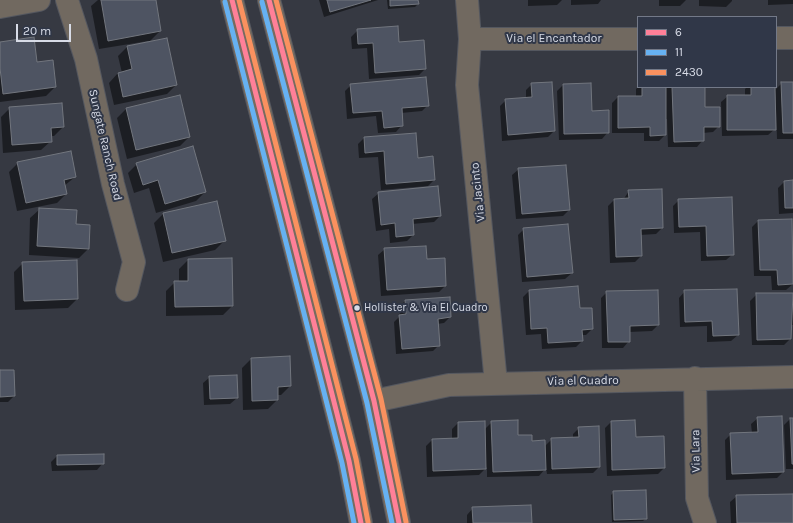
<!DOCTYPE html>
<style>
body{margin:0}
#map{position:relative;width:793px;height:523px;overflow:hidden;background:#363942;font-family:Karla,sans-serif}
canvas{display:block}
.legend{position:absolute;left:637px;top:16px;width:140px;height:72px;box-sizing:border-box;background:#303748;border:1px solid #737988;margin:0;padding:5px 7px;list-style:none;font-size:12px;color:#d8dce7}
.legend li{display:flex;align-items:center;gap:8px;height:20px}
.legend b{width:20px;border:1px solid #737988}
.scale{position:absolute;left:16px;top:24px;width:55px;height:18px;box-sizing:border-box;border:2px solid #d8dce7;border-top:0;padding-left:5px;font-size:12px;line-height:14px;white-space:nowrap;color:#d8dce7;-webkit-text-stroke:3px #303748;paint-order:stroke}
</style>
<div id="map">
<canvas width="793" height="523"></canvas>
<ul class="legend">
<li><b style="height:5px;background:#ff8098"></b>6</li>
<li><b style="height:5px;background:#66b1f2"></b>11</li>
<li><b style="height:5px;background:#fa915f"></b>2430</li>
</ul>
<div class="scale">20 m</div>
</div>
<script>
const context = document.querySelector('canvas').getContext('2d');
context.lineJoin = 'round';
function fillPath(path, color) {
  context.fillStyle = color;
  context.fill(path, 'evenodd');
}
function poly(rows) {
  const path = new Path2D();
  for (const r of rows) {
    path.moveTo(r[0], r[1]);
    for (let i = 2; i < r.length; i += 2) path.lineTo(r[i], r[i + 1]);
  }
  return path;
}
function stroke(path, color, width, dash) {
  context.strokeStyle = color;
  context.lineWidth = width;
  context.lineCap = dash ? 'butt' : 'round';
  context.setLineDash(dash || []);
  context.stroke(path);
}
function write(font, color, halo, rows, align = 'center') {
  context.font = font + ' Karla,sans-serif';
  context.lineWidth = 4;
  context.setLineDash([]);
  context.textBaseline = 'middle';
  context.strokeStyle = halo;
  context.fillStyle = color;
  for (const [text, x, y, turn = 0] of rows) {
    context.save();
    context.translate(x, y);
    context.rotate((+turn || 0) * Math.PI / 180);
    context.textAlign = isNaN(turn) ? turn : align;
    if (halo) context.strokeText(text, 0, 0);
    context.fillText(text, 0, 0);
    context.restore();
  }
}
fillPath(poly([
 [98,0,155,0,160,31,149,42,176,85,167,94,114,105,109,83,118,73,122,73,118,56,127,47,149,42,148,41,99,49,91,6],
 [319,0,378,0,324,17],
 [387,0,417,0,418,4,415,7,388,9],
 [528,0,562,0,557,5,528,6],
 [571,0,601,0,598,4,571,5],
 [659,0,686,0,680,6,659,6],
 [699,0,732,0,732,1,726,7,699,6],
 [768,0,793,0,793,4,768,5],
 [358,30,398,43,425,69,419,75,369,79,367,48,352,49,351,37],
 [0,43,55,87,46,96,0,102],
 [551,83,554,131,548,137,502,141,500,106,506,100,526,98,526,90,532,84],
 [782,83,793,83,793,139,777,139,776,109,774,109,775,129,768,135,722,136,721,102,728,96,745,96,745,89,747,87,774,87,774,91],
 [351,85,428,105,422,111,401,113,402,125,396,132,378,133,376,116,347,119,345,91],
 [563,85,591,112,608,132,602,139,559,140,557,91],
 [638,87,704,87,704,108,719,126,713,132,703,133,703,140,697,147,668,147,667,119,665,119,665,135,659,141,644,141,644,133,612,133,612,103,618,97,636,97,636,89],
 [179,96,189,137,180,146,127,159,117,118,126,109],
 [10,108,63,127,54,136,50,136,51,141,41,150,3,153,1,117],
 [364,138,417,159,434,180,428,186,381,190,378,157,359,158,358,144],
 [18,163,75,177,64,186,66,194,57,203,17,211,9,172],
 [137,164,205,192,196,201,156,213,149,188,134,193,128,173],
 [519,169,569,210,563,216,516,219,512,175],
 [793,181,793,213,779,214,778,188,784,182],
 [629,191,662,228,656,234,640,235,641,256,635,262,610,263,608,206,614,200,623,200],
 [379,193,440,216,434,222,412,224,413,235,407,241,390,243,389,229,376,231,372,199],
 [731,198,733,254,726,260,701,261,700,232,674,233,673,206,679,200],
 [216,202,224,241,215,250,163,262,154,223,163,214],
 [40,209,75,225,89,226,88,249,79,258,29,255,30,218],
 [758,221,793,284,786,290,772,290,771,276,754,276,752,227],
 [524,229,572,273,565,279,522,282,518,235],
 [385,249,426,261,445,286,439,292,381,296,378,255],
 [188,260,232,306,223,315,166,316,166,291,175,282,179,282,179,269],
 [23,263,77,299,68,308,15,310,14,272],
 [736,290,738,335,731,341,707,342,707,326,680,327,679,298,685,291],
 [529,291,579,309,592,329,586,335,582,335,582,341,576,347,542,349,541,334,526,335,523,297],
 [607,292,658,325,652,331,629,332,629,341,623,348,602,348,601,298],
 [757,294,793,294,793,325,790,325,790,339,784,345,752,345,750,301],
 [405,301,450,317,444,323,437,324,439,345,433,351,396,354,394,322,400,316,399,307],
 [251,359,290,386,281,395,277,395,277,400,268,409,243,410,242,368],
 [0,371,14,396,8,402,0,402],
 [236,376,237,398,230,404,204,405,203,383,210,377],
 [758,418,783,472,777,478,726,480,725,440,731,434,752,433,751,424],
 [790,419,793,419,793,469,786,469,784,425],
 [492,422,517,436,544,447,552,439,573,438,573,434,579,428,599,467,593,473,547,474,546,468,539,476,487,477,487,467,479,475,427,477,426,446,432,440,452,439,452,429,458,423,484,430],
 [611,422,635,438,664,468,658,474,607,476,605,428],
 [57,456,103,463,97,470,52,471,51,462],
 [614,492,646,518,643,521,612,522,611,495],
 [793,495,793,523,731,523,730,502,737,496],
 [473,508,531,523,467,523,467,515]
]), '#0007');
const building = poly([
 [101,0,156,0,161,31,108,41,101,0],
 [327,0,371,0,330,12,327,0],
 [390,0,418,0,419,4,390,6,390,0],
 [398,26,399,42,424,40,426,69,375,73,373,43,358,44,357,29,398,26],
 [34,37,37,62,53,60,56,87,3,94,0,68,0,42,34,37],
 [167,38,177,85,123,97,118,73,132,69,127,46,167,38],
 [426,77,429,106,402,108,403,126,384,128,382,111,353,113,350,84,426,77],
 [552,82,555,131,508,135,505,99,532,97,531,83,552,82],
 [781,82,793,82,793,133,783,133,781,82],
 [591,83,592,111,609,110,609,133,564,134,563,84,591,83],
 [642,87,666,87,666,135,650,136,650,127,618,128,618,96,642,96,642,87],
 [672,87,705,87,705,107,720,107,720,127,704,127,704,141,674,142,672,87],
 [751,87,775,87,776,130,727,130,727,95,751,95,751,87],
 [180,95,190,137,136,150,126,108,180,95],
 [62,103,64,127,51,128,52,142,12,145,9,107,62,103],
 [416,133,418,158,433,156,435,180,386,184,384,151,365,153,364,137,416,133],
 [193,146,206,192,165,204,158,180,143,185,136,163,193,146],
 [71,151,76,177,64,180,67,194,26,203,17,162,71,151],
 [566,165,570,210,522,214,518,168,566,165],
 [793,180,793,208,785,208,784,181,793,180],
 [438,186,441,216,413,219,414,235,396,237,395,223,381,225,378,192,438,186],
 [662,189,663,228,641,229,642,256,616,257,614,199,629,198,628,190,662,189],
 [732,197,734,255,707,256,706,226,679,227,678,199,732,197],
 [217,201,226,241,172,253,163,213,217,201],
 [39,208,77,210,76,224,90,225,89,249,37,246,39,208],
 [792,219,793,284,778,285,777,270,760,270,758,220,792,219],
 [568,224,573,273,527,277,523,228,568,224],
 [426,246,427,259,445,258,446,286,387,290,384,248,426,246],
 [232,258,233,306,175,307,174,281,188,281,188,259,232,258],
 [77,260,78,299,24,301,22,262,77,260],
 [578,286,580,308,592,308,593,329,582,330,583,341,548,343,547,328,531,329,529,290,578,286],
 [737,289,739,335,713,336,712,321,685,322,684,290,737,289],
 [658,290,659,325,630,326,630,342,608,342,606,291,658,290],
 [756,293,793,293,791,339,757,340,756,293],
 [450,297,451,317,438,319,440,346,402,349,399,315,406,314,405,300,450,297],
 [290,356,291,386,278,387,278,400,252,401,251,358,290,356],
 [0,370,14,370,15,396,0,397,0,370],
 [237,375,238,398,210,399,209,376,237,375],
 [782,416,784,472,732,474,730,433,758,432,757,417,782,416],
 [790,418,793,418,793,464,792,464,790,418],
 [518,420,518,435,532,435,532,441,545,440,546,470,493,472,491,421,518,420],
 [635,420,636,437,664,436,665,468,612,470,611,421,635,420],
 [485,421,486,469,433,471,432,439,458,438,458,422,485,421],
 [599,426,600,467,552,469,551,438,579,437,578,427,599,426],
 [104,454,104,464,57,465,57,455,104,454],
 [646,490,647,519,614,520,613,491,646,490],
 [793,494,793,523,737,523,736,495,793,494],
 [531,505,532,523,473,523,472,507,531,505]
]);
fillPath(building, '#4e5462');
stroke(building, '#72767e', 1);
const street = poly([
 [67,0,86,59,113,184,134,262,127,290],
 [467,0,470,39,467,85,496,383],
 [0,7,39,0],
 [776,38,793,38],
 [470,39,638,39],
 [695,378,697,498,705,523],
 [374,401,449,385,793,377]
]);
const secondary = poly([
 [232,0,349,461,361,523],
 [269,0,374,401,399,523]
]);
stroke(street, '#54575f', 24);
stroke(secondary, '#54575f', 24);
stroke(street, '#716960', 22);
stroke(secondary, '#776b5f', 22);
stroke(poly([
 [232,0,349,461,361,523],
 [269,0,374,401,399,523]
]), '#ff8098', 5);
stroke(poly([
 [225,2,342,463,354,523],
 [262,2,367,403,392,523]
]), '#66b1f2', 5);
stroke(poly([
 [239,0,356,459,368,522],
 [276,0,381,399,406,522]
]), '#fa915f', 5);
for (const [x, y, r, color] of [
 [357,308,3.5,"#d8dce7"]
]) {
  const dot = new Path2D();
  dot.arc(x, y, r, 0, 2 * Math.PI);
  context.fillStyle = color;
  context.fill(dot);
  stroke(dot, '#303748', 1.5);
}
write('11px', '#d8dce7', '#303748', [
 ["Hollister & Via El Cuadro",364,308]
], 'left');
write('12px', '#d8dce7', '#303748', [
 ["Via el Encantador",554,39],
 ["Sungate Ranch Road",105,145,77],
 ["Via Jacinto",478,192,-96],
 ["Via el Cuadro",583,381,-1],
 ["Via Lara",696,451,-91]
]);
</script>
